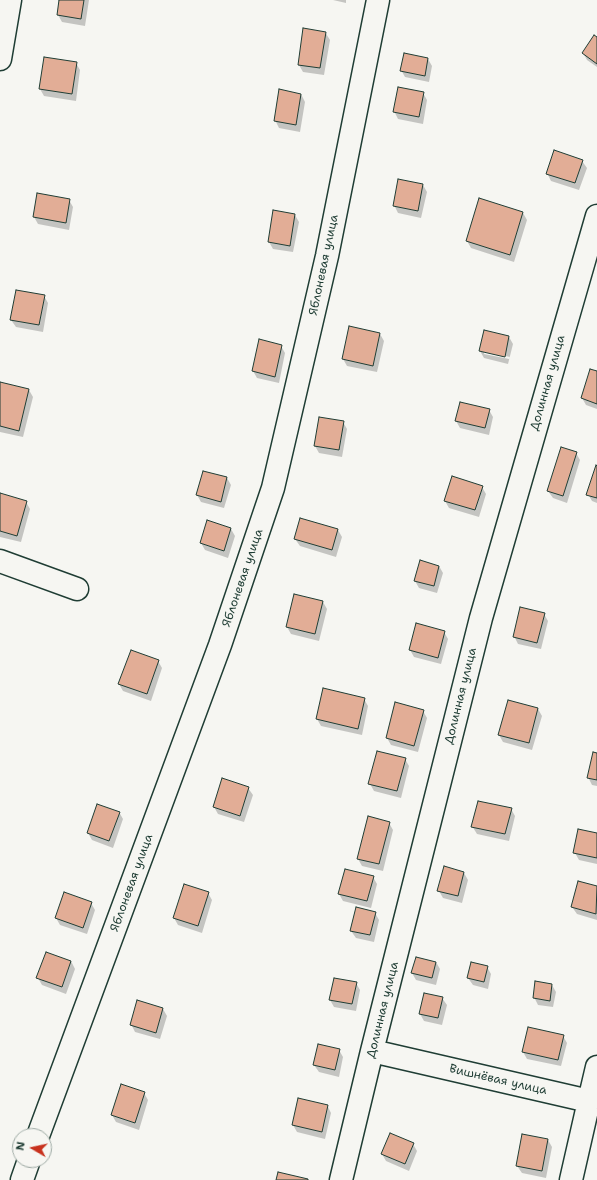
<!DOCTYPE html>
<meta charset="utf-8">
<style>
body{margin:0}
#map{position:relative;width:597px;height:1180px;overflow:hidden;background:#f6f6f2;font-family:"Shantell Sans",sans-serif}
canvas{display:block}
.north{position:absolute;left:12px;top:1128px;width:40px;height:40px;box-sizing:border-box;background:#f6f6f2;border:1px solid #a0aca6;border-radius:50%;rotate:279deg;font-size:11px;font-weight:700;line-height:16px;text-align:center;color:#1f3d34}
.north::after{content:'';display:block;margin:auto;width:14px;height:18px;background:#c8321e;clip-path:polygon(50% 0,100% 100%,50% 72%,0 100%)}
</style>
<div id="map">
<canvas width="597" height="1180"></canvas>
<div class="north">N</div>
</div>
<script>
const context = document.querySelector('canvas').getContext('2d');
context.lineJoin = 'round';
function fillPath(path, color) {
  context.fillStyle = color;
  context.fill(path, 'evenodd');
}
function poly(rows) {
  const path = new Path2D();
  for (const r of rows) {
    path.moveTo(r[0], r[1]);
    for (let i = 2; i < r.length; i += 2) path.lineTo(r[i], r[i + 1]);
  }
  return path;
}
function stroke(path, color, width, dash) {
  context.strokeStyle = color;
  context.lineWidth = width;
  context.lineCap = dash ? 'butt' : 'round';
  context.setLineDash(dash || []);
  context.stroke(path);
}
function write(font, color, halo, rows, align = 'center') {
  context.font = font + ' "Shantell Sans",sans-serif';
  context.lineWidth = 3;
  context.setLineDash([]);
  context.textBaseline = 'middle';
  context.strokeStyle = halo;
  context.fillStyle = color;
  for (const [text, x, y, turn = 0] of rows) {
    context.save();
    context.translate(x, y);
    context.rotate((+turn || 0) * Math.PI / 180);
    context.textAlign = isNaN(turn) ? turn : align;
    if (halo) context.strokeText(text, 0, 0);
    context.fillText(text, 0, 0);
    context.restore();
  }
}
fillPath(poly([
 [60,0,89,0,85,26,62,22,58,15],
 [333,0,346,0,346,3],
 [325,32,330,40,324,75,303,72,299,65],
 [597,39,597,67,587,60,583,53],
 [45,58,76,63,80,70,76,101,44,96,40,89],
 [428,59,432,66,429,82,405,77,401,70],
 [423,93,427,100,423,124,398,119,394,111],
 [301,94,305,102,300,132,279,128,275,120],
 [582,161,587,168,579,190,551,181,547,173],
 [423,185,427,192,421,218,398,213,394,205],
 [480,199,523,213,527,220,514,262,471,248,467,241],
 [69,200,73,207,69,230,38,224,34,217],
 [295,215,299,222,293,252,273,249,269,242],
 [44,296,48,303,43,332,16,327,11,320],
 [484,331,509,337,513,344,508,364,484,358,480,351],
 [484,351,510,357,509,359,484,354],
 [380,334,384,341,377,372,347,366,343,359],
 [281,346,285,353,279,383,257,378,253,371],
 [597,372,597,409,586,405,582,398],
 [0,383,29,390,33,397,23,437,0,432],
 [489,410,493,417,489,435,460,428,456,421],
 [343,422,347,429,342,457,319,453,315,446],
 [576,453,580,460,567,503,553,498,548,491],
 [597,467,597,503,592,501,588,494],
 [227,478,231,485,224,508,201,502,197,495],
 [482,487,486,494,479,517,449,508,445,501],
 [0,494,26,502,30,509,21,542,0,537],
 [208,522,231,529,235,536,228,558,205,550,201,543],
 [338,530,342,537,336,557,300,546,295,539],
 [439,566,443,573,437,593,419,588,415,581],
 [323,602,327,609,319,641,291,634,287,627],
 [544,614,548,621,541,649,518,644,514,636],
 [444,632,448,639,441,664,414,657,410,650],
 [158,661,162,668,151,701,123,691,119,684],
 [364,699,368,706,362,735,321,726,317,719],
 [538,709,542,716,532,750,503,742,499,735],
 [423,711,427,718,418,752,391,745,387,738],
 [597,754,597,786,592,785,588,777],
 [405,759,409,766,401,798,374,791,370,784],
 [248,788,253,795,244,822,218,814,214,807],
 [511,809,515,816,509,841,477,834,472,826],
 [119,812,123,819,113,848,92,840,88,833],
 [389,823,393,830,383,871,362,866,358,859],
 [597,834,597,864,579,860,575,853],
 [464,873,468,880,462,903,443,898,439,891],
 [373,877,377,884,371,908,343,901,339,894],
 [579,882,597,887,597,920,577,914,572,907],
 [208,893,212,900,202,933,178,925,174,918],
 [91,903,95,910,87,934,60,925,56,918],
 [375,913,379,920,374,942,356,938,351,931],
 [71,961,75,969,66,994,42,985,38,978],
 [436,962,440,969,436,985,416,980,412,973],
 [487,967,491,974,488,989,473,985,468,978],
 [356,983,360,990,356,1011,334,1007,330,1000],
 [552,985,556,992,553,1007,538,1005,534,997],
 [442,998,447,1005,442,1025,424,1021,420,1014],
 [138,1001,163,1009,167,1016,160,1039,135,1032,131,1024],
 [563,1036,567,1043,561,1066,527,1059,523,1052],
 [339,1050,343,1057,339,1077,319,1072,314,1065],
 [144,1093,148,1100,139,1130,116,1122,112,1115],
 [327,1105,331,1113,325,1139,297,1132,293,1125],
 [548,1140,552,1147,546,1178,522,1173,517,1166],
 [413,1144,417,1151,409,1171,386,1161,382,1154]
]), '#0003');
const building = poly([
 [59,0,84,0,81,19,57,15,59,0],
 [303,28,326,32,320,68,298,65,303,28],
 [594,35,597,37,597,64,582,53,594,35],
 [404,53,428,58,425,76,400,71,404,53],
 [44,57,77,62,72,94,39,89,44,57],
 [398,87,424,92,419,117,393,112,398,87],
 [279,89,301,94,296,125,274,121,279,89],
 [554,150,583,160,575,183,546,174,554,150],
 [398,179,423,184,418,211,393,206,398,179],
 [37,193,70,199,66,223,33,217,37,193],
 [479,198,523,212,510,255,466,241,479,198],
 [273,210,295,214,290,246,268,242,273,210],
 [16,290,45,295,39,325,10,320,16,290],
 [349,326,380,333,373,366,342,359,349,326],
 [484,330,509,336,505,357,479,351,484,330],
 [259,339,282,345,275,377,252,371,259,339],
 [590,369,597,371,597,404,581,398,590,369],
 [0,382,29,389,19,431,0,426,0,382],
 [460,402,490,409,485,428,455,421,460,402],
 [319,417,344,421,339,450,314,446,319,417],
 [561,447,577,452,563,496,547,491,561,447],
 [596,465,597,466,597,498,586,495,596,465],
 [203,471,227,477,221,502,196,495,203,471],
 [452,476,483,486,475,510,444,501,452,476],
 [0,493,27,501,17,536,0,531,0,493],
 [300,518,338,529,332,550,294,539,300,518],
 [207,520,231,528,224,551,200,543,207,520],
 [420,560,439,566,434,586,414,581,420,560],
 [294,594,323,601,315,634,286,627,294,594],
 [520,607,545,613,537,643,513,637,520,607],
 [416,623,445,631,438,658,409,650,416,623],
 [131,650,159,660,147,694,118,684,131,650],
 [323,688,365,698,358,729,316,719,323,688],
 [508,700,538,708,529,743,498,735,508,700],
 [395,702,424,710,414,746,386,738,395,702],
 [377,751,406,758,397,791,368,784,377,751],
 [593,752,597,753,597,780,587,778,593,752],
 [222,778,249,787,240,816,213,807,222,778],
 [478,801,512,808,505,834,471,827,478,801],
 [97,804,120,812,109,841,87,833,97,804],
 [368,816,390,822,379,864,357,859,368,816],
 [578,829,597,833,597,858,573,853,578,829],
 [444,866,464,872,458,896,437,891,444,866],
 [345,869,374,876,367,901,338,894,345,869],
 [578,881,597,886,596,914,571,907,578,881],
 [184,884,209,892,198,926,173,918,184,884],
 [64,892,92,902,83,928,55,918,64,892],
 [356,907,376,912,370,935,350,931,356,907],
 [46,952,71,961,62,987,36,978,46,952],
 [416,957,436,962,432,978,411,973,416,957],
 [471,962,488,966,484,982,467,978,471,962],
 [334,978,357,982,352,1004,329,1000,334,978],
 [535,981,552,984,550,1001,533,998,535,981],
 [424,993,443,997,438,1018,419,1014,424,993],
 [137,1000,163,1008,156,1033,130,1025,137,1000],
 [528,1027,564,1035,558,1060,522,1052,528,1027],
 [318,1044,340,1049,335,1070,313,1065,318,1044],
 [121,1084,145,1092,135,1123,111,1115,121,1084],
 [298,1098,328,1105,322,1132,292,1125,298,1098],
 [390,1133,414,1143,405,1164,381,1154,390,1133],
 [522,1134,548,1139,542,1171,516,1166,522,1134],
 [278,1172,308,1179,308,1180,276,1180,278,1172]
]);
fillPath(building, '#e2ad96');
stroke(building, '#1f3d34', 1);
const minor = poly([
 [0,59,10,0],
 [0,561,77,589],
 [372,1051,589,1101,597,1067],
 [38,1136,220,645,273,488,327,256,378,0],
 [22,1180,29,1160],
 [341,1180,372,1051,481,618,597,216],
 [571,1180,589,1101]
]);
stroke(minor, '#1f3d34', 25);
stroke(minor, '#f6f6f2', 22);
write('12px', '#1f3d34', '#f6f6f2', [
 ["Яблоневая улица",324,265,-78],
 ["Долинная улица",548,383,-74],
 ["Яблоневая улица",243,578,-71],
 ["Долинная улица",461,696,-76],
 ["Яблоневая улица",132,883,-70],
 ["Долинная улица",383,1010,-76],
 ["Вишнёвая улица",498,1080,13]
]);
</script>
